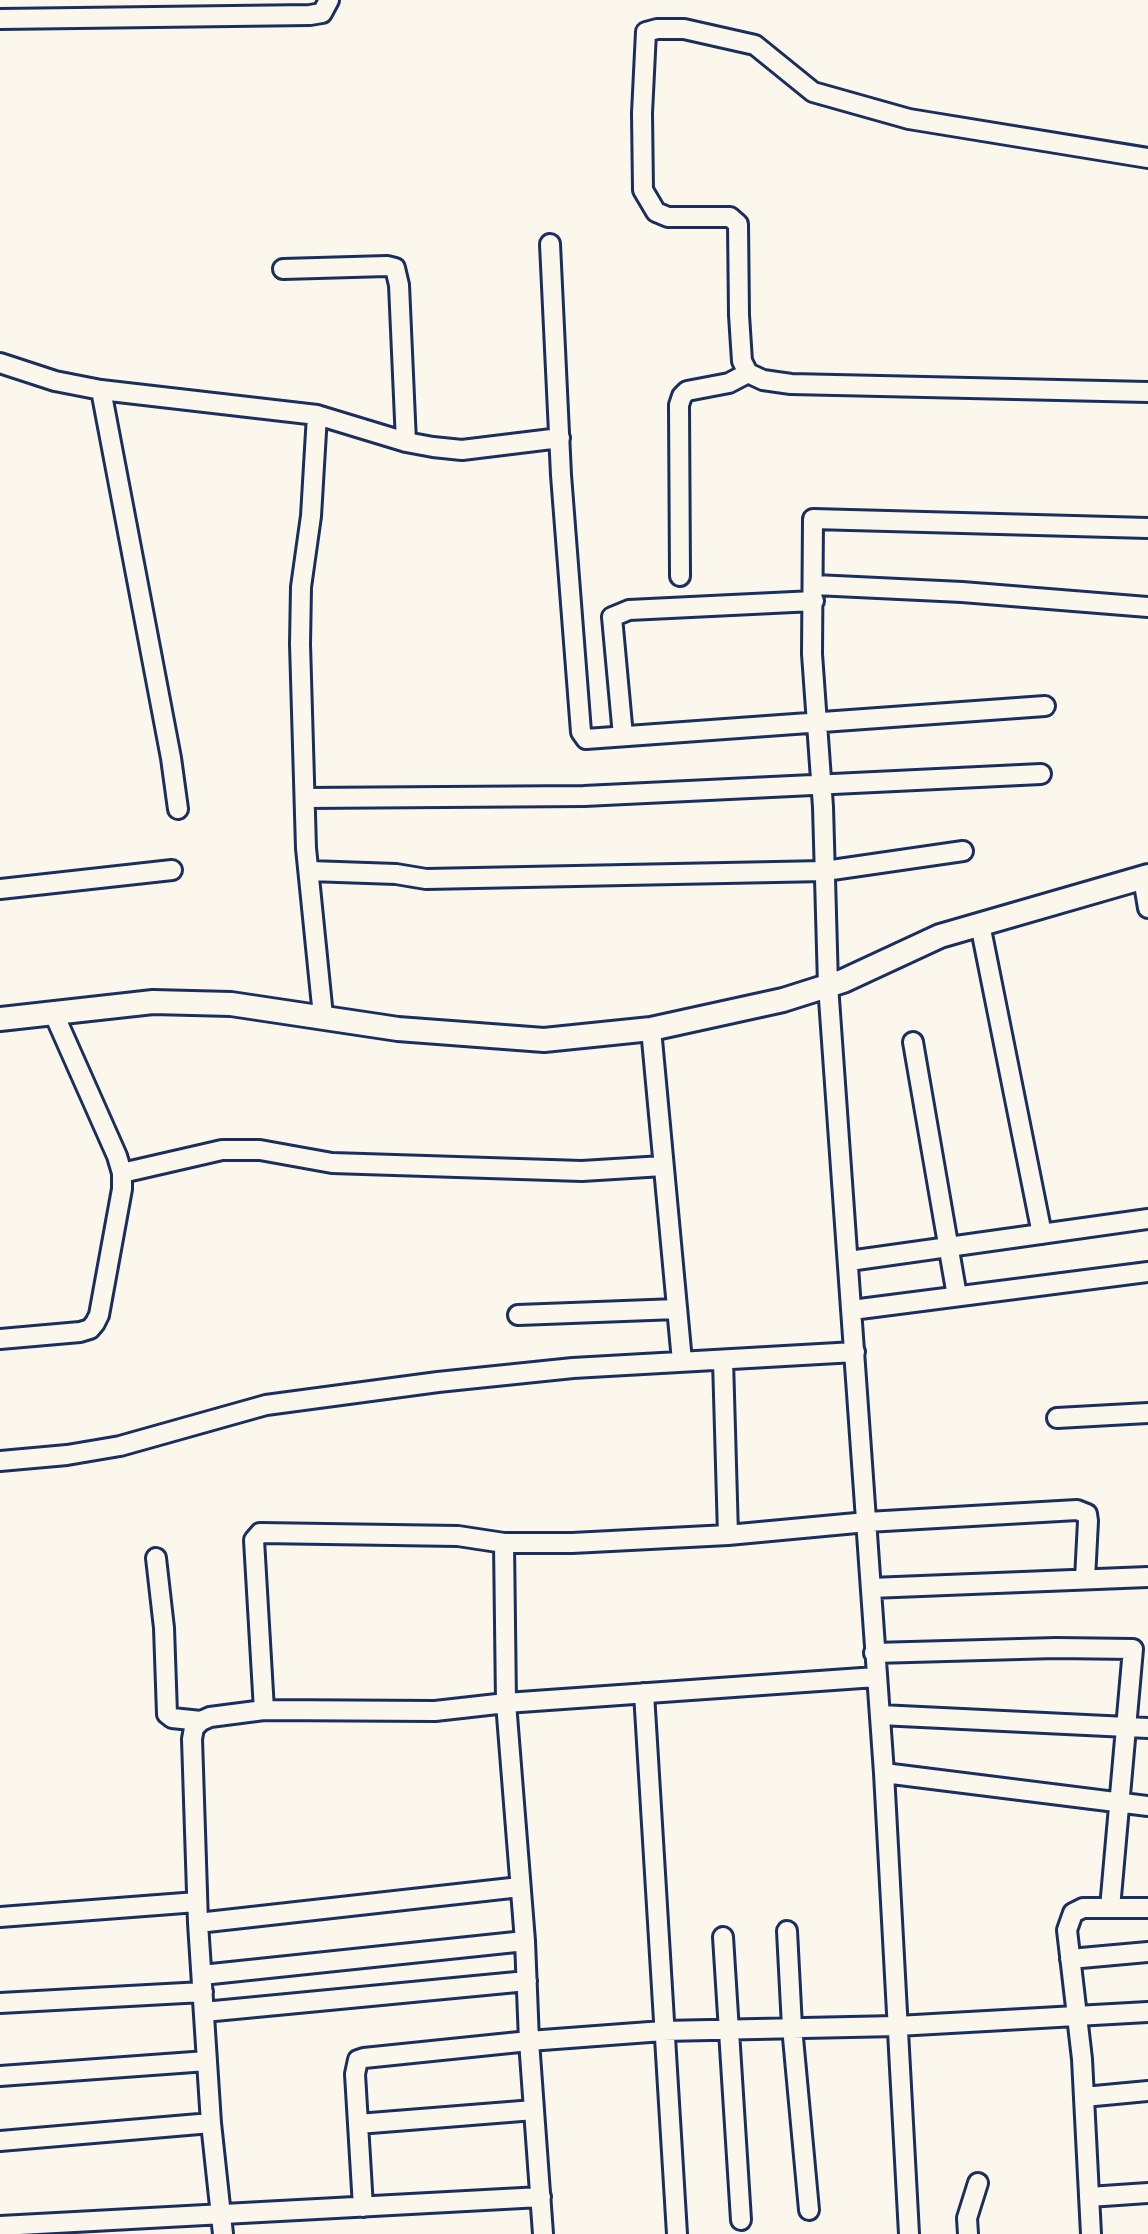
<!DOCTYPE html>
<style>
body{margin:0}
canvas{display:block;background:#fbf7ec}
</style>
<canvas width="1148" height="2234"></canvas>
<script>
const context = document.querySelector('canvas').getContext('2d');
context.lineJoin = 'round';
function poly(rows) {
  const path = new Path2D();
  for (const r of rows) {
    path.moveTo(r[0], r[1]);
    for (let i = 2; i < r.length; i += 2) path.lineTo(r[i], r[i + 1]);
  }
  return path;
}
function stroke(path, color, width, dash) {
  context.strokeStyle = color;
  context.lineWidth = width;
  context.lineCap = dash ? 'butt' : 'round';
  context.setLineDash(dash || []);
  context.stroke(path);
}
const minor = poly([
 [0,19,310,15,322,13,329,0],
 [1148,158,909,119,813,92,755,45,684,29,657,29,646,32,642,113,643,190,656,212,668,217,730,217,738,224,739,315,742,361,748,373,763,380,791,384,1148,392],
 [550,244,561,475,581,732,586,739,1045,706],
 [283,269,387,266,395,268,399,285,406,442],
 [0,363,55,381,101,390,317,415,406,442,433,447,462,450,560,438],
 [101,390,171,758,178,809],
 [317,415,311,516,301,587,300,644,306,848,323,1016],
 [680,576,679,405,682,396,687,391,729,383,748,373],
 [815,585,962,592,1148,607],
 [623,736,612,617,629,610,814,601],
 [305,798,584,796,1041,774],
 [310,871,396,874,426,879,825,871,963,851],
 [1143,878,1148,908],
 [0,889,172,870],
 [980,924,1042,1234],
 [651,1029,682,1361],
 [913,1042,957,1296],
 [122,1173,222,1150,260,1150,332,1163,582,1171,663,1166],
 [849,1261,1148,1219],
 [852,1310,1148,1272],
 [518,1315,677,1309],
 [0,1339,80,1332,90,1329,95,1323,99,1315,122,1189,122,1173,117,1156,54,1014],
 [723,1360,728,1535],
 [1057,1418,1148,1413],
 [0,1461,67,1455,120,1446,266,1405,438,1382,573,1368,855,1352],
 [504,1543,506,1703,525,1941,529,2041,543,2234],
 [156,1558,164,1628,167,1714,172,1718,201,1721],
 [871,1588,1148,1577],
 [874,1653,1056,1648,1133,1649,1110,1908],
 [644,1693,677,2234],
 [264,1710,254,1540,260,1533,458,1536,504,1543,572,1543,728,1535,867,1522,1077,1510,1087,1514,1088,1521,1085,1579],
 [880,1715,1148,1728],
 [884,1773,1148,1806],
 [0,1917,197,1902],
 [198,1923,520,1887],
 [787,1931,792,2027,809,2210],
 [723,1937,741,2220],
 [1070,1959,1148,1952],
 [202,1975,525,1941],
 [0,2003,203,1992],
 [204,2012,527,1981],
 [0,2076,207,2061],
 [1084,2097,1148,2091],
 [358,2124,534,2110],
 [0,2141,211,2123],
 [1089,2197,1148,2193],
 [363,2207,355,2074,358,2060,364,2058,529,2041,663,2031,897,2026,1148,2012],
 [0,2226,541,2197],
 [223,2234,211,2123,198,1923,192,1739,194,1728,201,1721,210,1717,264,1710,435,1711,506,1703,876,1677],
 [909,2234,884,1773,828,985,823,807,812,654,813,519,1148,528],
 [968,2234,967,2218,978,2183],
 [1091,2234,1082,2059,1067,1930,1073,1913,1083,1908,1148,1908]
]);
const tertiary = poly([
 [0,1019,153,1002,231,1004,398,1029,544,1040,651,1029,783,1000,843,981,940,936,1148,876]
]);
stroke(minor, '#1b2f5e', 24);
stroke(tertiary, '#1b2f5e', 28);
stroke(minor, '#fbf7ec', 18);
stroke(tertiary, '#fbf7ec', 22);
</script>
